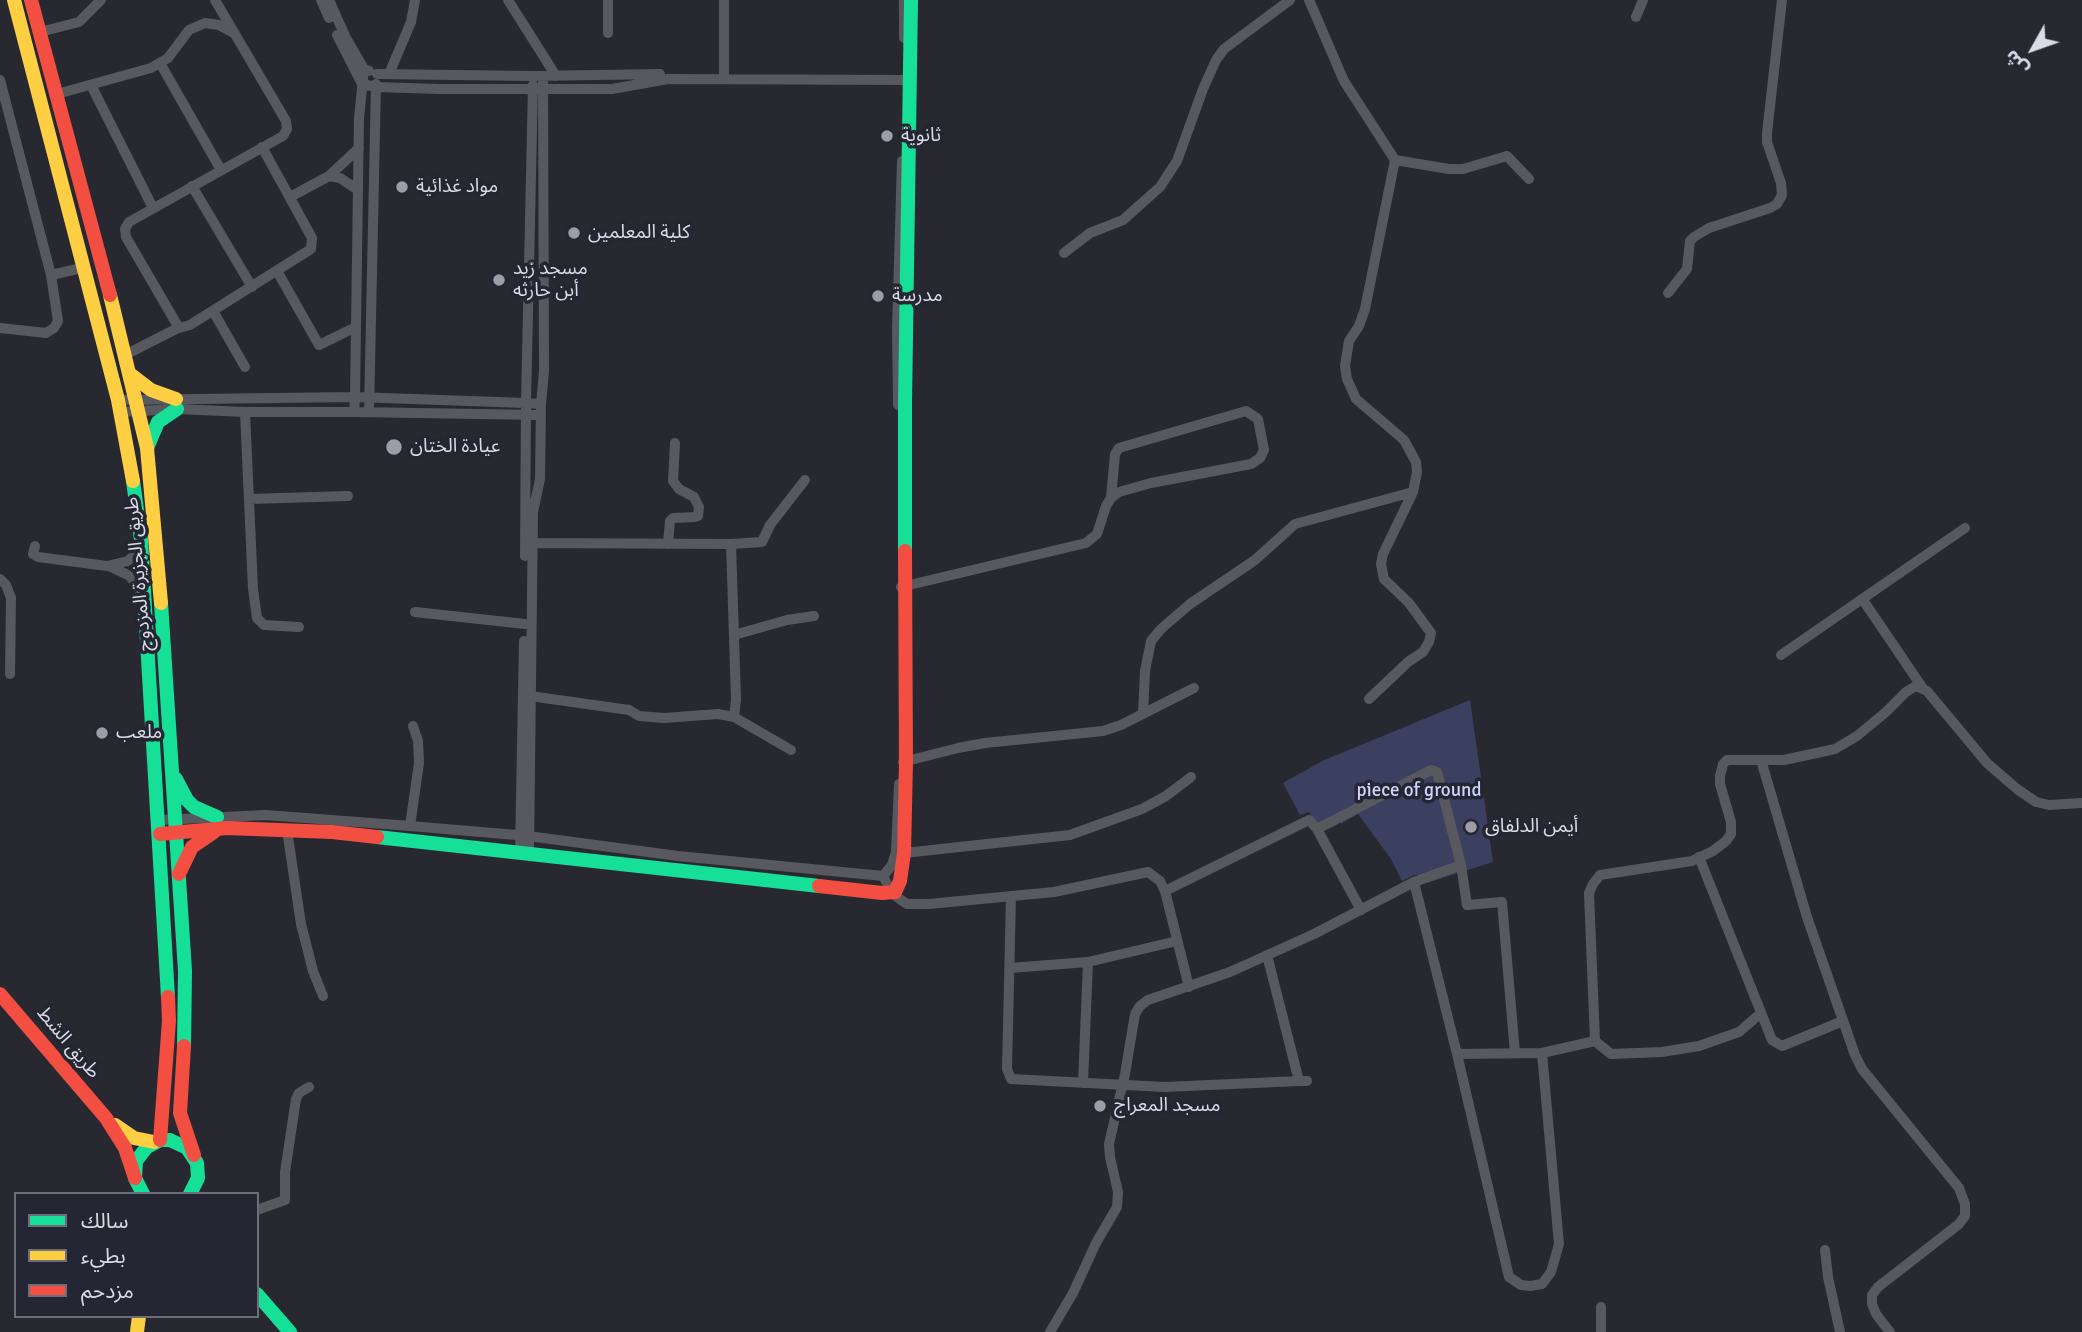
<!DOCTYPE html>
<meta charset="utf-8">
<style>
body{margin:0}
#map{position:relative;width:2082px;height:1332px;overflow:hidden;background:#282930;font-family:Signika,"Noto Sans Arabic",sans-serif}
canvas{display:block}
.legend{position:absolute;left:14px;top:1192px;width:245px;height:126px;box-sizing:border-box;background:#242633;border:2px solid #6d6e7a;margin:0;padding:9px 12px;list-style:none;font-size:21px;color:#dadbe4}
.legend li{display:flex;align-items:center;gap:14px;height:35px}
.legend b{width:35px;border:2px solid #6d6e7a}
.north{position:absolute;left:1998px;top:14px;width:70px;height:70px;-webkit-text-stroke:5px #242633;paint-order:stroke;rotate:230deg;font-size:19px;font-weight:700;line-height:28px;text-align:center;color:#dadbe4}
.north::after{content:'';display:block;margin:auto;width:24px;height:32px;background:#dadbe4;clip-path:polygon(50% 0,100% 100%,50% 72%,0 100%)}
</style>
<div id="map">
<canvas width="2082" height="1332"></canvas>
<ul class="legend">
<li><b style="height:9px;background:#16e098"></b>سالك</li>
<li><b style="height:9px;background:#ffcf43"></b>بطيء</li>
<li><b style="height:9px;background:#f24e42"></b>مزدحم</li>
</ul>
<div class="north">ش</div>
</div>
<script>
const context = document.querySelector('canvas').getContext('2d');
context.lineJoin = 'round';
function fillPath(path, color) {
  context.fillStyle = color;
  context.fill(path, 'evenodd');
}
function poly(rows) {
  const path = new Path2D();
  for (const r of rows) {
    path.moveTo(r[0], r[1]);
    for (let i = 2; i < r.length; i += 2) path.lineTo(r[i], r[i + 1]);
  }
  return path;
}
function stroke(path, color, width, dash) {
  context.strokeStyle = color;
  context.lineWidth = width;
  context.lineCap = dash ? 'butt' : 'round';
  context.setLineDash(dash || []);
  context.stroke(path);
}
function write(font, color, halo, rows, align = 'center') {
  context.font = font + ' Signika,"Noto Sans Arabic",sans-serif';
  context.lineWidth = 7;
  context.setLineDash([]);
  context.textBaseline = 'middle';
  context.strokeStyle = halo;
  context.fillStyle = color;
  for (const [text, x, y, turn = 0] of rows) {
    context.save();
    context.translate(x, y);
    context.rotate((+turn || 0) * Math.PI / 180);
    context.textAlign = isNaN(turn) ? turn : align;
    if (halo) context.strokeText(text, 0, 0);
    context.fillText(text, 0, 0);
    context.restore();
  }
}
fillPath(poly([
 [1470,700,1493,862,1427,883,1422,875,1414,875,1402,881,1391,859,1358,814,1341,824,1336,815,1339,824,1321,832,1309,812,1300,815,1283,783,1322,761]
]), '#3b3f60');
stroke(poly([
 [321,0,329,18],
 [329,0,346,38,364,69,369,71],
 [508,0,556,76],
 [608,0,608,33],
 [724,0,724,78],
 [904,0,904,38],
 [1309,0,1344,81,1395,160,1449,169,1463,169,1507,156,1529,179],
 [1636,17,1643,0],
 [40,32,79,22,101,0],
 [337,35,362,84],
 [160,63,221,170],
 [377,74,533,76,660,74],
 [389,74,411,22,415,0],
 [0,80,51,275,58,321,54,328,46,333,0,328],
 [362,84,376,87,439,89,612,89,668,79,909,80],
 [91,85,153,208],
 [57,94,151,68,168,58,189,30,205,23,219,25,232,32],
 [329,176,340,178,358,190],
 [192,186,252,287],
 [290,197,329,176,359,148],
 [1064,253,1090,233,1123,220,1160,187,1177,161,1203,89,1216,60,1224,49,1290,0],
 [277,271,319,345,356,327],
 [51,275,82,268],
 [1668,293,1687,269,1690,241,1694,237,1709,228,1770,208,1777,204,1782,195,1781,183,1767,142,1767,133,1782,0],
 [213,311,245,367],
 [179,328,126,237,125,229,129,222,283,136,287,129,286,121,215,0],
 [125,355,176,329,190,325,311,249,312,238,262,147],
 [118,400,355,397,359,118,364,69],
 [898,405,897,330,902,161],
 [121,412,177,409,245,412,354,412,540,415],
 [245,412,253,589,257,618,264,625,299,627],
 [354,412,355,397,526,403,533,85],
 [369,412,376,84],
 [249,499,348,496],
 [527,543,731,544,762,542,770,525,805,480],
 [668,544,670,521,673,518,695,517,698,516,699,507,694,497,679,489,673,481,675,443],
 [35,546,33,554,38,557,107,566,128,561,137,552,140,543],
 [525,556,526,403,541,404],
 [111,567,130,576,141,592],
 [0,579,6,585,11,598,10,674],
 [901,587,1086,543,1097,534,1106,506,1111,498,1119,492,1151,483,1251,464,1260,458,1264,450,1258,419,1246,411,1119,448,1115,454,1111,498],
 [1863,600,1922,687],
 [415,612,525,624],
 [734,635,787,620,814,616],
 [1781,655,1965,528],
 [530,696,629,710,639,716,664,718,718,714,734,717,736,700,731,544],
 [1369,699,1408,662,1423,652,1429,642,1431,633,1409,603,1384,579,1381,564,1383,554,1413,492,1417,472,1416,462,1404,440,1356,399,1347,379,1345,366,1349,341,1359,326,1365,309,1395,160],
 [1143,714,1145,671,1151,641,1161,629,1190,604,1255,560,1295,524,1413,492],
 [734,717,791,750],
 [1761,760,1807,917,1855,1055,1862,1069,1959,1188,1965,1204,1965,1216,1959,1224,1878,1287,1872,1295,1872,1304,1876,1314,1890,1332],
 [903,762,958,748,985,743,1103,731,1121,725,1194,688],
 [159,820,266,815,410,826,528,836,678,856,883,876,892,865,896,852,899,784],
 [410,826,419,763,418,741,413,726],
 [1317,829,1431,770,1437,772,1461,865,1467,905,1502,902,1515,1053],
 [287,830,301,924,313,971,323,996],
 [520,851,524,641],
 [529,852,533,512,540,479,541,404,544,371,543,76],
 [904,853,1070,835,1142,809,1166,796,1191,777],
 [1699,857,1772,1040,1782,1046,1843,1021],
 [883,876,892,893,901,900,907,904,929,904,1054,892,1148,872,1160,881,1165,891,1189,987],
 [1414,882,1457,1054,1509,1277,1521,1285,1530,1286,1542,1284,1551,1272,1559,1244,1542,1053],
 [1165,891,1309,820,1317,829,1361,910],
 [1011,896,1007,1069,1011,1079,1165,1087,1299,1081],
 [1267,955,1299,1081,1307,1081],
 [1010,968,1088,962,1177,941],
 [1761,1013,1739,1032,1699,1046,1662,1052,1611,1054,1595,1041,1589,893,1593,884,1600,875,1692,861,1713,851,1726,841,1731,834,1731,822,1720,784,1720,776,1723,764,1727,760,1784,760,1835,749,1857,736,1886,712,1906,692,1916,686,1927,691,1987,763,2017,789,2036,802,2049,805,2082,803],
 [1457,1054,1542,1053,1595,1041],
 [1083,1083,1088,962],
 [257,1210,285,1200,285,1172,296,1099,299,1093,309,1087],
 [1825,1250,1828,1277,1840,1332],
 [1601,1307,1601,1332],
 [1050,1332,1073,1293,1096,1243,1117,1207,1118,1192,1110,1157,1109,1144,1125,1074,1135,1014,1140,1006,1148,1000,1230,972,1314,934,1414,882,1461,865]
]), '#58595f', 10);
stroke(poly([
 [147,448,158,422,177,409],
 [133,481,141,540,168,997],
 [905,551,905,403,911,0],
 [161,603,185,971,184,1046],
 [176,779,187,800,194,807,217,817],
 [377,837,819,886],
 [143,1194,135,1178,136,1161,147,1147,160,1140,170,1140,187,1148,197,1163,198,1178,190,1194],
 [257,1294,290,1332]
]), '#16e098', 14);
stroke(poly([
 [14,0,118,400,133,481],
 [110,295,147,448,161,603],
 [130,374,151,390,176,399],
 [115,1125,134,1138,154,1142],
 [137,1332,139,1316]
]), '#ffcf43', 14);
stroke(poly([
 [31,0,110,295],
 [160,834,227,828,332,832,377,837],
 [179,874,192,847,214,832],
 [819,886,882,893,895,892,900,881,904,853,906,762,905,551],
 [0,994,106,1118,125,1148,135,1178],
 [184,1046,180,1113,194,1155],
 [160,1140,169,1021,168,997]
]), '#f24e42', 14);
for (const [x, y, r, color] of [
 [887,136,7,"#9c9da5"],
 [402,187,7,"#9c9da5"],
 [574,233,7,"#9c9da5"],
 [499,280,7,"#9c9da5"],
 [878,296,7,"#9c9da5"],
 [394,447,9,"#9c9da5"],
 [102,733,7,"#9c9da5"],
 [1471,827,7,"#9c9da5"],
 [1100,1106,7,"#9c9da5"]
]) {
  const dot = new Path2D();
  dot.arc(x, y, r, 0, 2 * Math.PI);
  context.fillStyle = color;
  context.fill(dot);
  stroke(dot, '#242633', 2.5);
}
write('19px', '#dadbe4', '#242633', [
 ["ثانوية",901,136],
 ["مواد غذائية",416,187],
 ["كلية المعلمين",588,233],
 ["مسجد زيد",513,269],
 ["أبن حارثه",513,291],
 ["مدرسة",892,296],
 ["عيادة الختان",410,447],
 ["ملعب",116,733],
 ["أيمن الدلفاق",1485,827],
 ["مسجد المعراج",1114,1106]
], 'left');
write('19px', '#dadbe4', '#242633', [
 ["طريق الجزيرة المزدوج",139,574,-95],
 ["طريق الشط",68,1043,50]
]);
write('19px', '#ced4fa', '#242633', [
 ["piece of ground",1419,791]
]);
</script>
